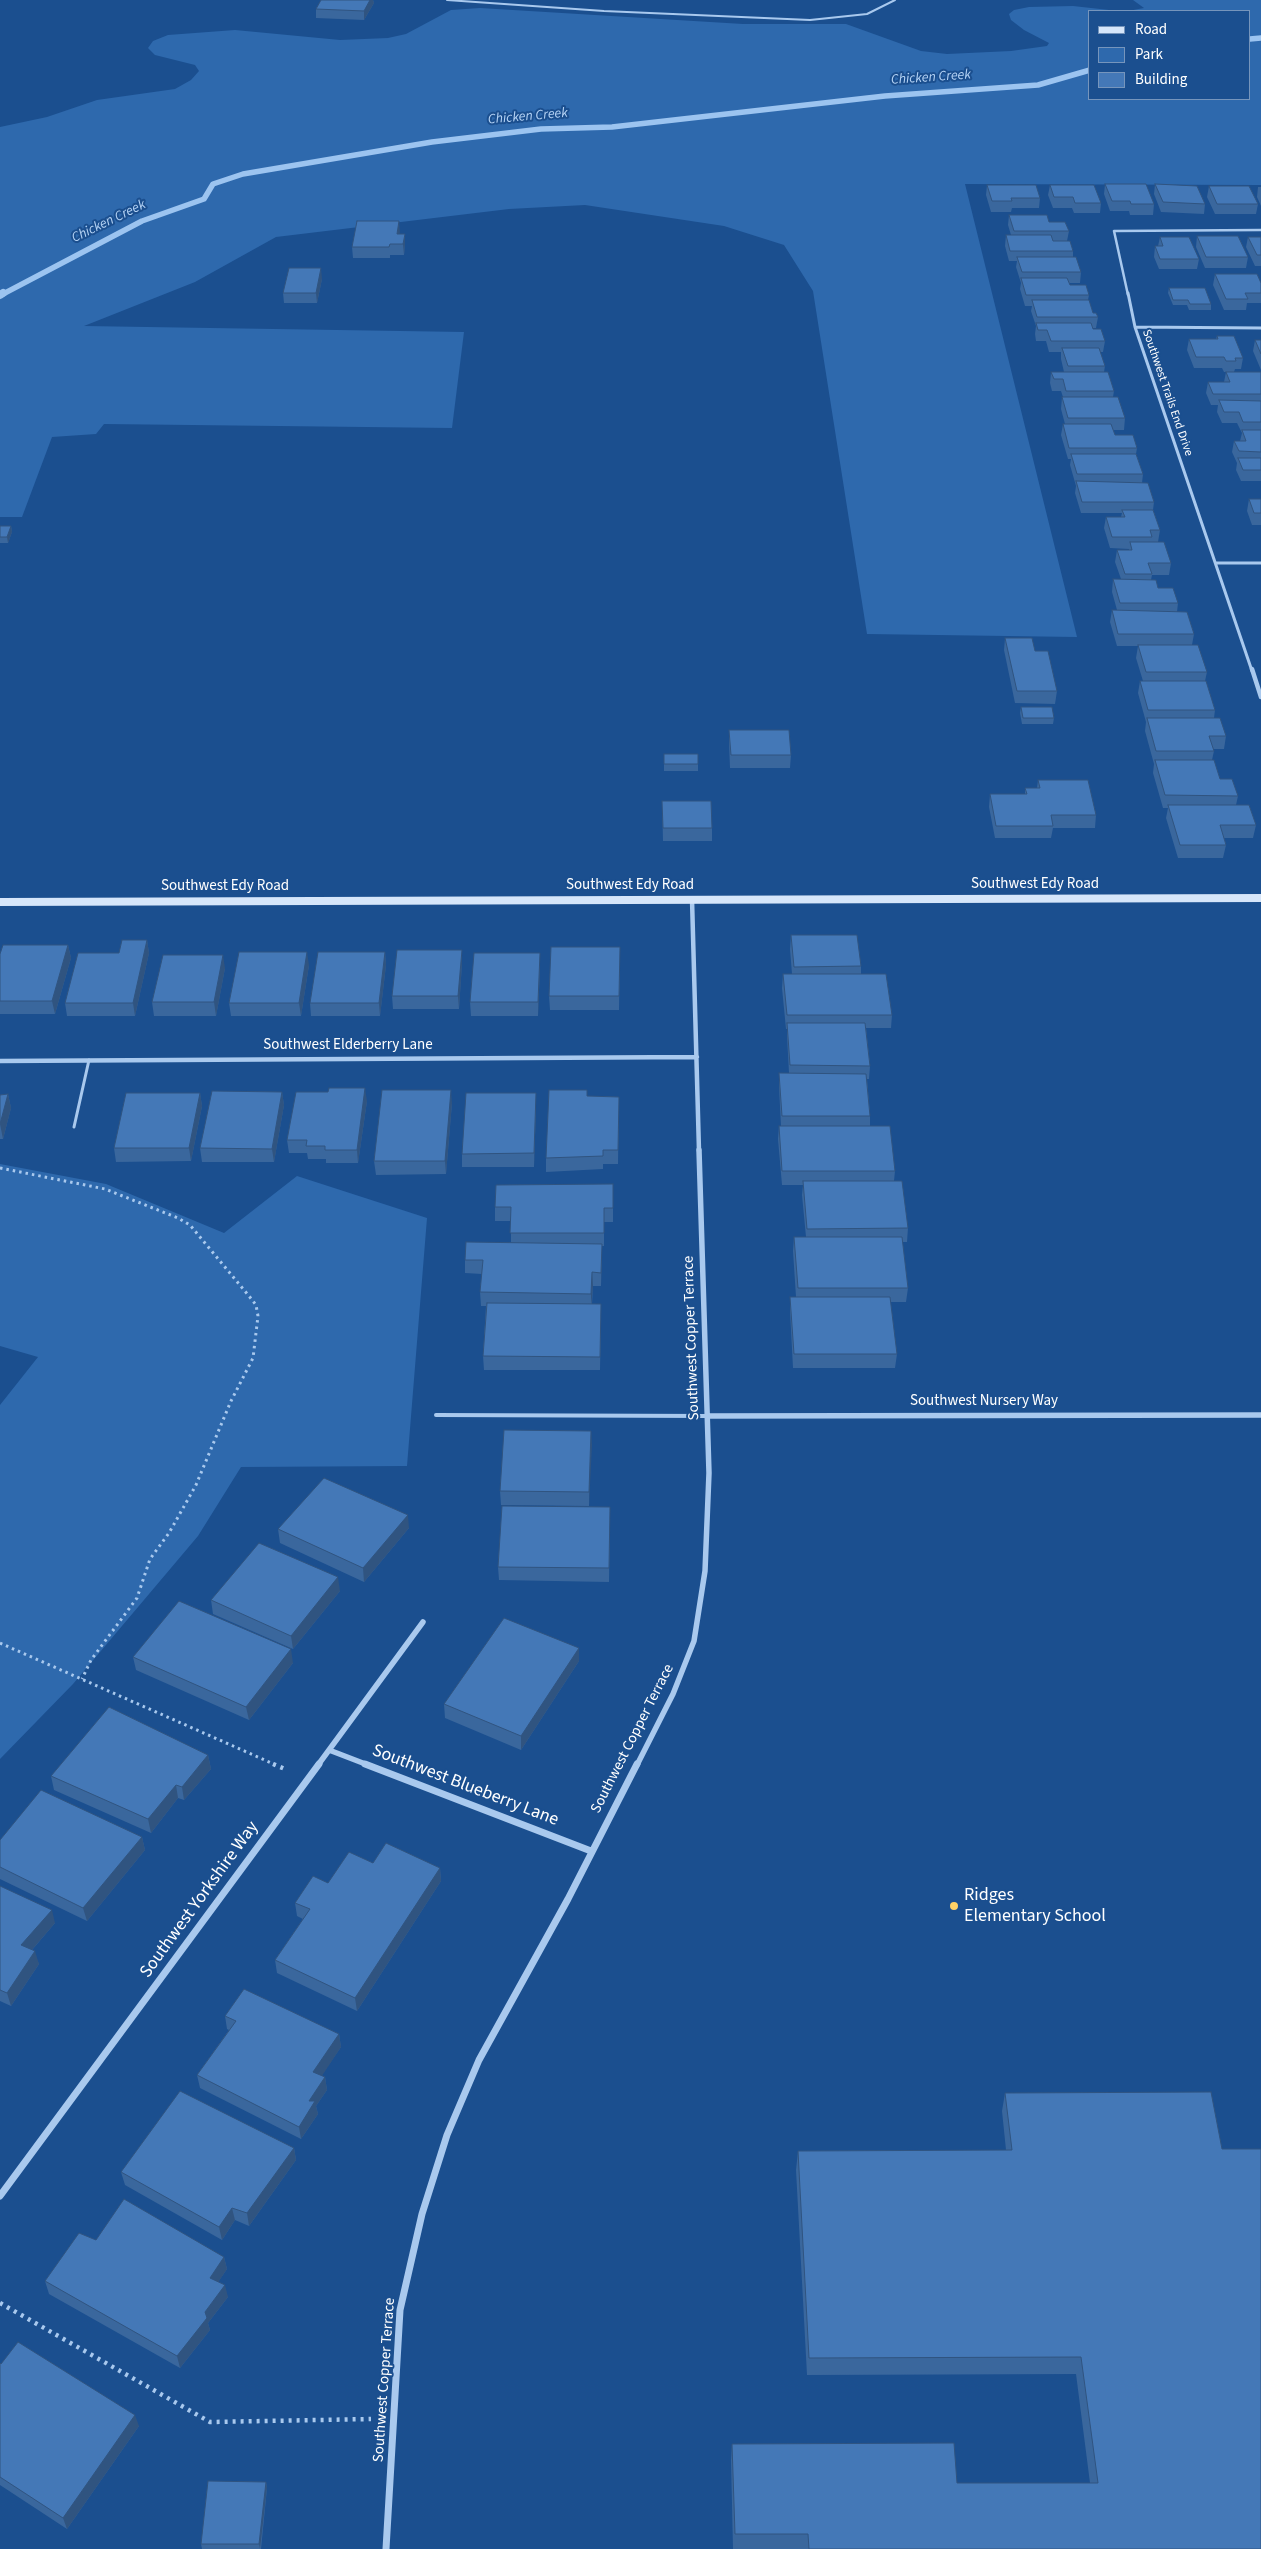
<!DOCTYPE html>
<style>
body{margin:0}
#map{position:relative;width:1261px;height:2549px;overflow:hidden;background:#1b4f8f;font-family:"Source Sans 3",sans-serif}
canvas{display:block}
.legend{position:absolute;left:1088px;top:10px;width:162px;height:90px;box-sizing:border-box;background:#1b4f8f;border:1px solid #7695bc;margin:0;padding:6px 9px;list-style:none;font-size:15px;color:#fff}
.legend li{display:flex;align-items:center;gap:10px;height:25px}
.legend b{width:25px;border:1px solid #7695bc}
</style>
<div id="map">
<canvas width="1261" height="2549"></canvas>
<ul class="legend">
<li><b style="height:6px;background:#d6e6fa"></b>Road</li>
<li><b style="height:14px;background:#2e69ad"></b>Park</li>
<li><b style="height:14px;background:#4478b7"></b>Building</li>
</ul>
</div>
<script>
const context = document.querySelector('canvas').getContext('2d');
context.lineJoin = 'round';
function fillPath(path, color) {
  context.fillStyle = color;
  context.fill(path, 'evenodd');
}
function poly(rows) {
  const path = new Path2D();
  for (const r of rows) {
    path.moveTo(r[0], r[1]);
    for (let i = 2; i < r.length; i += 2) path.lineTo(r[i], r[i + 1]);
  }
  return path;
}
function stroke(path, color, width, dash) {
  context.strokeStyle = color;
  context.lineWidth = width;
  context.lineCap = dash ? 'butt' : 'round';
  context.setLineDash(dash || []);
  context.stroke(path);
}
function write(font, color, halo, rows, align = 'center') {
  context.font = font + ' "Source Sans 3",sans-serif';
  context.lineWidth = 4;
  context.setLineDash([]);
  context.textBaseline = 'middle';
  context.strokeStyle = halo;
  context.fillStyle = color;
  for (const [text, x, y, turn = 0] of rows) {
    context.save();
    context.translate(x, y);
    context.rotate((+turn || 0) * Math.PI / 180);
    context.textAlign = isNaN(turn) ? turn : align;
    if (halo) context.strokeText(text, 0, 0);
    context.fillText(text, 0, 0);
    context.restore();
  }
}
fillPath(poly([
 [1133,0,1261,0,1261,185,965,184,1077,637,867,634,813,291,784,245,724,226,585,205,509,209,276,237,195,282,84,326,464,332,452,428,104,424,96,434,52,437,22,517,0,517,0,127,47,117,97,100,175,89,191,80,199,71,195,65,155,55,148,48,153,41,168,35,235,30,340,40,388,38,406,34,451,10,480,8,743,24,846,24,921,51,947,54,1011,51,1047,46,1049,43,1024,30,1011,20,1009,14,1014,10,1029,7,1073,6,1118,11,1090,11,1090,99,1250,99,1250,11,1128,11,1144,8],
 [0,1164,106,1184,224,1233,297,1176,427,1218,407,1466,241,1467,198,1536,73,1684,0,1759,0,1405,38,1357,0,1346]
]), '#2e69ad');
stroke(poly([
 [1250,39,1261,38],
 [1,295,142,221,204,199,213,184,243,174,432,142,541,129,612,127,885,96,1038,85,1090,70]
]), '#9cc4f0', 5.5);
stroke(poly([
 [0,295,3,293]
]), '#9cc4f0', 8);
stroke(poly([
 [0,1168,105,1189,178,1218,190,1225,249,1296,256,1305,258,1316,253,1358,231,1401,196,1485,169,1533,150,1559,137,1598,91,1660,82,1679],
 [0,1643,276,1765]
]), '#a9c9ee', 3, [2.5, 4]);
stroke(poly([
 [273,1764,285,1769],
 [0,2303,210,2422,371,2419]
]), '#a9c9ee', 4.5, [3, 5]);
stroke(poly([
 [447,0,604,11,810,20,867,14,895,0]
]), '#a9c9ee', 2);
stroke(poly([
 [74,1127,89,1060]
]), '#a9c9ee', 3);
stroke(poly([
 [436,1415,708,1416]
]), '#a9c9ee', 4);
stroke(poly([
 [1128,295,1114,231,1261,230]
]), '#a9c9ee', 2.5);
stroke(poly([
 [1128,293,1135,327,1252,671],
 [1135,327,1261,328],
 [1216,563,1261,563]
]), '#a9c9ee', 3);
stroke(poly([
 [1252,669,1261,697],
 [692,899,699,1151],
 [0,1061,697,1057]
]), '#a9c9ee', 4.5);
stroke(poly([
 [708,1416,1261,1415],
 [329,1750,368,1765],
 [318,1765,423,1622],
 [637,1765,673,1694,694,1641,705,1571,709,1473,699,1150]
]), '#a9c9ee', 5.5);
stroke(poly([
 [365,1764,591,1851],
 [0,2196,319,1764],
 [386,2549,400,2310,422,2214,447,2135,479,2060,568,1899,637,1764]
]), '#a9c9ee', 7);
stroke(poly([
 [0,902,1261,898]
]), '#d6e6fa', 8);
fillPath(poly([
 [321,0,373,0,374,3,364,20,316,18,316,9],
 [1105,184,1154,204,1153,215,1130,215,1129,211,1110,211,1104,194],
 [1155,184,1205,204,1204,214,1161,212,1154,194],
 [987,185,1040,198,1039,208,1012,208,1011,212,991,212,986,195],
 [1050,185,1101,203,1100,213,1074,213,1072,208,1053,208,1048,195],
 [1209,186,1258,204,1256,214,1215,214,1207,197],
 [1258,187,1261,187,1261,206,1257,197],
 [1009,215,1049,222,1069,231,1067,241,1073,251,1073,257,1081,272,1080,283,1069,283,1070,285,1089,295,1088,300,1093,313,1098,317,1096,328,1093,328,1093,329,1105,341,1103,352,1100,352,1105,366,1104,372,1114,391,1113,397,1125,418,1124,430,1113,430,1115,435,1137,448,1136,454,1143,474,1142,483,1154,502,1153,510,1160,530,1158,542,1152,542,1171,563,1169,575,1152,575,1151,580,1158,588,1178,603,1177,612,1194,634,1192,645,1207,672,1205,681,1215,710,1214,718,1226,736,1224,749,1213,749,1214,751,1212,760,1220,779,1238,796,1236,805,1256,825,1253,838,1224,838,1226,845,1223,858,1178,858,1166,818,1168,808,1163,808,1153,773,1154,764,1145,731,1146,722,1138,693,1140,681,1143,681,1136,658,1138,646,1117,646,1110,622,1112,610,1117,610,1112,592,1113,579,1121,579,1115,562,1117,550,1129,550,1129,549,1110,548,1104,528,1106,517,1121,517,1122,513,1081,513,1075,493,1076,486,1070,465,1071,459,1068,459,1061,435,1063,424,1065,424,1061,409,1062,397,1063,397,1061,391,1052,391,1050,383,1051,372,1064,372,1061,359,1061,352,1049,352,1046,341,1036,341,1035,334,1036,326,1031,311,1032,306,1025,306,1020,289,1021,283,1016,267,1017,261,1009,261,1005,246,1006,235,1011,235,1008,225],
 [399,221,399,234,405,234,405,244,404,255,390,255,390,258,353,258,352,247],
 [1197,236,1248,257,1246,268,1205,268,1196,247],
 [1160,237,1199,259,1197,269,1159,269,1154,257,1155,246,1158,246],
 [1248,237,1261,237,1261,266,1255,266,1246,247],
 [1215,274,1261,283,1261,303,1247,303,1246,310,1224,310,1213,285],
 [322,279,317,303,284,303,283,293],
 [1169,288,1211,304,1211,310,1189,310,1187,305,1173,305,1168,293],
 [1217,336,1243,358,1241,369,1235,369,1234,372,1261,372,1261,481,1241,481,1236,470,1237,463,1232,452,1234,441,1240,441,1242,433,1237,423,1222,423,1217,412,1218,405,1211,405,1206,393,1208,382,1224,382,1226,372,1224,372,1222,368,1194,368,1187,350,1189,339,1216,339],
 [1255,340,1261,340,1261,370,1253,351],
 [1249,499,1261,499,1261,525,1252,525,1247,511],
 [0,526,11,526,12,532,8,543,0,543],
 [1005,638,1035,651,1057,691,1055,704,1015,703,1004,650],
 [1021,707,1054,718,1053,724,1022,724,1020,713],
 [729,730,791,755,790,768,730,768,729,743],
 [664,754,698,754,698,771,664,771],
 [1038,780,1096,815,1095,828,1053,828,1051,838,995,838,989,807,990,794,1025,794,1025,788,1037,788],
 [662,801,712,828,712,841,663,841],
 [791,935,861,966,861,974,892,1015,891,1028,866,1028,870,1066,869,1079,867,1079,870,1116,870,1126,895,1171,894,1181,908,1228,907,1242,902,1242,908,1288,906,1302,890,1302,897,1354,895,1368,793,1368,790,1311,790,1297,796,1297,793,1251,794,1237,806,1237,802,1195,803,1185,782,1185,778,1139,779,1126,781,1126,779,1087,779,1073,789,1073,787,1036,787,1029,786,1029,782,988,783,974,792,974,790,949],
 [147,940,149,953,135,1016,67,1016,65,1003,119,953],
 [68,945,71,958,55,1014,0,1014,0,954],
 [620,947,619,1010,550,1010,549,996],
 [385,952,386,965,380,1016,311,1016,310,1003],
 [462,963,459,1009,393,1009,392,996],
 [309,965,301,1016,231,1016,229,1003],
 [540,966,538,1016,471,1016,470,1002],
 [225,968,216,1016,154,1016,152,1002],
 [282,1092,284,1105,274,1162,202,1162,200,1148],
 [200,1093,202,1106,191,1161,116,1162,114,1148],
 [8,1094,11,1108,3,1139,0,1139,0,1095],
 [587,1096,619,1097,618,1164,603,1164,603,1169,546,1172,546,1158],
 [367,1101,358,1163,326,1163,326,1159,308,1159,307,1153,289,1153,287,1140],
 [452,1103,446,1174,376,1175,374,1161],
 [536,1106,534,1167,462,1167,462,1154],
 [613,1184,613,1222,604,1222,604,1246,602,1246,601,1286,593,1286,592,1304,601,1317,600,1370,484,1370,483,1356,486,1306,481,1306,480,1292,482,1274,465,1273,465,1260,511,1242,511,1221,495,1221,495,1207],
 [591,1431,589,1506,501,1505,500,1491],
 [610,1507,609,1582,499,1580,498,1567],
 [409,1528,364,1582,280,1543,278,1529],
 [340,1591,293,1649,213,1614,211,1600],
 [579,1648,579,1661,521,1750,445,1718,444,1704],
 [133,1657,293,1663,249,1720,136,1670],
 [208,1755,211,1769,184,1800,178,1798,151,1833,54,1790,51,1776],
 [142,1837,145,1850,87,1921,0,1879,0,1840],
 [373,1863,440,1868,441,1881,357,2011,277,1973,275,1960,303,1919,297,1916,295,1903,328,1883],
 [0,1886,55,1923,32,1950,39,1964,11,2006,0,2001],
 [225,2016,339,2034,341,2047,321,2076,325,2077,327,2090,316,2106,318,2114,301,2139,200,2088,197,2075,229,2030,227,2029],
 [1005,2093,1261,2549,733,2549,731,2460,732,2444,957,2483,1090,2483,1076,2374,807,2375,796,2170,798,2151,1006,2150,1002,2111],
 [294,2148,296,2160,249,2226,235,2220,222,2240,125,2185,121,2172],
 [96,2240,224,2257,227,2269,218,2282,228,2297,208,2323,210,2330,180,2368,49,2294,45,2281],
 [0,2363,139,2426,67,2529,0,2485],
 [266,2482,267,2488,261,2549,202,2549,201,2544]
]), '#3a679d');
fillPath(poly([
 [370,0,373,0,374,3,364,20,364,11],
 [399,221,400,232,397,244,397,234],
 [405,234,405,244,404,255,403,244],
 [321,268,322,279,317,303,316,293],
 [11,526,12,532,8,543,7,537],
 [147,940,149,953,135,1016,133,1003],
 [68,945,71,958,55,1014,52,1001],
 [462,950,462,963,459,1009,458,996],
 [307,952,309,965,301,1016,299,1003],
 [385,952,386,965,380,1016,379,1003],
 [540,953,540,966,538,1016,538,1002],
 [223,955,225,968,216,1016,214,1002],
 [365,1088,367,1101,358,1163,357,1150],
 [451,1090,452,1103,446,1174,445,1161],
 [282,1092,284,1105,274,1162,272,1149],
 [200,1093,202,1106,191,1161,189,1148],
 [536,1093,536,1106,534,1167,534,1153],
 [8,1094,11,1108,3,1139,0,1124],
 [602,1244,602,1258,601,1286,601,1273],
 [592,1272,593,1286,591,1308,591,1294],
 [591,1431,592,1445,589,1506,589,1492],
 [408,1515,409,1528,364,1582,363,1568],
 [338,1577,340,1591,293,1649,291,1636],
 [579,1648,579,1661,521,1750,521,1736],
 [291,1649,293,1663,249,1720,246,1707],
 [208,1755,211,1769,184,1800,182,1787],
 [176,1785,178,1798,151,1833,148,1819],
 [142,1837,145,1850,87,1921,83,1908],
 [440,1868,441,1881,357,2011,355,1998],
 [52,1910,55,1923,25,1958,21,1945],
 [35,1951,39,1964,11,2006,7,1993],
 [339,2034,341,2047,316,2085,313,2072],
 [325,2077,327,2090,316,2106,318,2114,301,2139,299,2127,309,2101],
 [294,2148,296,2160,249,2226,247,2213],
 [232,2208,235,2220,222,2240,219,2227],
 [224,2257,227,2269,213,2290,210,2278],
 [225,2285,228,2297,208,2323,210,2330,180,2368,177,2356,205,2312],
 [135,2415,139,2426,67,2529,63,2518],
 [266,2482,267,2488,260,2549,259,2544]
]), '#305480');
const building = poly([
 [321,0,370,0,364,11,316,9,321,0],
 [1105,184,1146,184,1154,204,1131,204,1130,201,1112,201,1105,184],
 [1155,184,1197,186,1205,204,1163,202,1155,184],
 [987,185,1036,185,1040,198,1011,198,1012,201,992,201,987,185],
 [1050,185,1094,185,1101,203,1075,203,1073,197,1054,197,1050,185],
 [1209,186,1249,186,1258,204,1217,204,1209,186],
 [1009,215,1047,215,1049,222,1065,222,1069,231,1014,231,1009,215],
 [357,221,399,221,397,234,405,234,403,244,390,244,389,247,352,247,357,221],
 [1006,235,1051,235,1053,241,1070,241,1073,251,1010,251,1006,235],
 [1197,236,1238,236,1248,257,1206,257,1197,236],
 [1160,237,1189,237,1199,259,1160,259,1155,246,1163,246,1160,237],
 [1248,237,1261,237,1261,255,1257,255,1248,237],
 [1017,257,1076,257,1081,272,1022,272,1017,257],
 [289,268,321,268,316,293,283,293,289,268],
 [1215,274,1257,274,1261,283,1261,293,1245,293,1248,299,1226,299,1215,274],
 [1021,278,1067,278,1070,285,1086,285,1089,295,1026,295,1021,278],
 [1169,288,1205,288,1211,304,1190,304,1188,300,1173,300,1169,288],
 [1032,300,1089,300,1093,313,1096,313,1098,317,1037,317,1032,300],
 [1036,323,1091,323,1093,329,1101,329,1105,341,1051,341,1047,330,1038,330,1036,323],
 [1217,336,1234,336,1243,358,1235,358,1236,361,1226,361,1224,357,1196,357,1189,339,1218,339,1217,336],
 [1255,340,1261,340,1261,354,1255,340],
 [1062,348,1099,348,1105,366,1068,366,1062,348],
 [1051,372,1108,372,1114,391,1066,391,1063,379,1054,379,1051,372],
 [1226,372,1261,372,1261,394,1213,394,1208,382,1230,382,1226,372],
 [1062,397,1118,397,1125,418,1068,418,1062,397],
 [1219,400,1261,401,1261,422,1243,422,1239,412,1224,412,1219,400],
 [1063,424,1111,424,1115,435,1133,435,1137,448,1069,448,1063,424],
 [1242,430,1261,430,1261,452,1239,451,1234,441,1246,441,1242,430],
 [1071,454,1136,454,1143,474,1077,474,1071,454],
 [1238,458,1261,458,1261,470,1243,470,1238,458],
 [1076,481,1148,483,1154,502,1082,502,1076,481],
 [1249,499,1261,499,1261,513,1254,513,1249,499],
 [1122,510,1153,510,1160,530,1150,530,1152,537,1112,537,1106,517,1125,517,1122,510],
 [0,526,11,526,7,537,0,537,0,526],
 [1130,542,1164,542,1171,563,1148,563,1152,574,1125,574,1117,550,1132,550,1130,542],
 [1113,579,1156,580,1158,588,1173,588,1178,603,1120,603,1113,579],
 [1112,610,1187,612,1194,634,1118,634,1112,610],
 [1005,638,1032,638,1035,651,1048,651,1057,691,1017,691,1005,638],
 [1138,645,1198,645,1207,672,1146,672,1138,645],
 [1140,681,1206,681,1215,710,1148,710,1140,681],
 [1021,707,1052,707,1054,718,1023,718,1021,707],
 [1147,718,1220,718,1226,736,1209,736,1214,751,1156,751,1147,718],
 [729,730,789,730,791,755,731,755,729,730],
 [664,754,698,754,698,764,664,764,664,754],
 [1155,760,1214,760,1220,779,1232,779,1238,796,1165,795,1155,760],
 [1038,780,1088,780,1096,815,1051,815,1053,826,996,826,990,794,1027,794,1025,788,1040,788,1038,780],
 [662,801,711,801,712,828,663,828,662,801],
 [1168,805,1249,805,1256,825,1220,825,1226,845,1180,845,1168,805],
 [791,935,857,935,861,966,794,967,791,935],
 [122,940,147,940,133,1003,65,1003,78,953,119,953,122,940],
 [3,945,68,945,52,1001,0,1001,0,954,3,945],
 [551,947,620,947,619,996,549,996,551,947],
 [397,950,462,950,458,996,392,996,397,950],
 [239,952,307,952,299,1003,229,1003,239,952],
 [318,952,385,952,379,1003,310,1003,318,952],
 [474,953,540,953,538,1002,470,1002,474,953],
 [163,955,223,955,214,1002,152,1002,163,955],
 [783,974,886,974,892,1015,787,1015,783,974],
 [787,1023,865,1023,870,1066,790,1065,787,1023],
 [779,1073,866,1074,870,1116,782,1116,779,1073],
 [329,1088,365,1088,357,1150,325,1150,325,1146,306,1146,307,1140,287,1140,296,1092,328,1092,329,1088],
 [382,1090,451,1090,445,1161,374,1161,382,1090],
 [549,1090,587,1090,587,1096,619,1097,618,1150,603,1150,603,1156,546,1158,549,1090],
 [212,1091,282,1092,272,1149,200,1148,212,1091],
 [126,1093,200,1093,189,1148,114,1148,126,1093],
 [466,1093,536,1093,534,1153,462,1154,466,1093],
 [8,1094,0,1124,0,1095,8,1094],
 [779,1126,890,1126,895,1171,782,1171,779,1126],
 [803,1181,902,1181,908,1228,807,1229,803,1181],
 [613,1184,613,1208,604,1208,604,1233,510,1233,511,1207,495,1207,496,1185,613,1184],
 [794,1237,902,1237,908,1288,798,1288,794,1237],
 [466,1242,602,1244,601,1273,592,1272,591,1294,480,1292,483,1260,465,1260,466,1242],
 [790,1297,890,1297,897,1354,794,1354,790,1297],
 [487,1303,601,1304,600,1357,483,1356,487,1303],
 [504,1430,591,1431,589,1492,500,1491,504,1430],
 [324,1478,408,1515,363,1568,278,1529,324,1478],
 [502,1506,610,1507,609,1568,498,1567,502,1506],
 [259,1543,338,1577,291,1636,211,1600,259,1543],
 [179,1601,291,1649,246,1707,133,1657,179,1601],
 [504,1618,579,1648,521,1736,444,1704,504,1618],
 [109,1707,208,1755,182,1787,176,1785,148,1819,51,1776,109,1707],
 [41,1790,142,1837,83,1908,0,1867,0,1840,41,1790],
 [386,1843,440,1868,355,1998,275,1960,310,1909,295,1903,313,1876,328,1883,349,1852,373,1863,386,1843],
 [0,1886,52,1910,21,1945,35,1951,7,1993,0,1990,0,1886],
 [244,1989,339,2034,313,2072,325,2077,309,2101,315,2101,299,2127,197,2075,236,2021,225,2016,244,1989],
 [180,2091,294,2148,247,2213,232,2208,219,2227,121,2172,180,2091],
 [1211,2092,1222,2149,1261,2149,1261,2549,809,2549,808,2534,735,2534,732,2444,954,2443,957,2483,1098,2483,1081,2357,809,2358,798,2151,1012,2150,1005,2093,1211,2092],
 [124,2199,224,2257,210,2278,225,2285,205,2312,207,2318,177,2356,45,2281,79,2233,96,2240,124,2199],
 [18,2342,135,2415,63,2518,0,2477,0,2363,1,2364,18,2342],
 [208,2481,266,2482,259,2544,201,2544,208,2481]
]);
fillPath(building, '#4478b7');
stroke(building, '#305480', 1);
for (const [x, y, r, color] of [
 [954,1906,5,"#ffd166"]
]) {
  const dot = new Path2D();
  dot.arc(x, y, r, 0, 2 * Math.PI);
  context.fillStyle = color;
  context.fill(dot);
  stroke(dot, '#1b4f8f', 2);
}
write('12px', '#fff', '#1b4f8f', [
 ["Southwest Trails End Drive",1167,393,71]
]);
write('italic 14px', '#b5d3f5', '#1b4f8f', [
 ["Chicken Creek",931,78,-4],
 ["Chicken Creek",528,117,-5],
 ["Chicken Creek",109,222,-26]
]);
write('15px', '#fff', '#1b4f8f', [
 ["Southwest Edy Road",1035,885],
 ["Southwest Edy Road",630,886],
 ["Southwest Edy Road",225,887],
 ["Southwest Elderberry Lane",348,1046],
 ["Southwest Copper Terrace",692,1338,-92],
 ["Southwest Nursery Way",984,1402],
 ["Southwest Copper Terrace",633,1739,-63],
 ["Southwest Copper Terrace",385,2380,-86]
]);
write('18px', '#fff', '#1b4f8f', [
 ["Southwest Blueberry Lane",465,1786,21],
 ["Southwest Yorkshire Way",200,1900,-54]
]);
write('18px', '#fff', '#1b4f8f', [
 ["Ridges",964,1896],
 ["Elementary School",964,1917]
], 'left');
</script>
